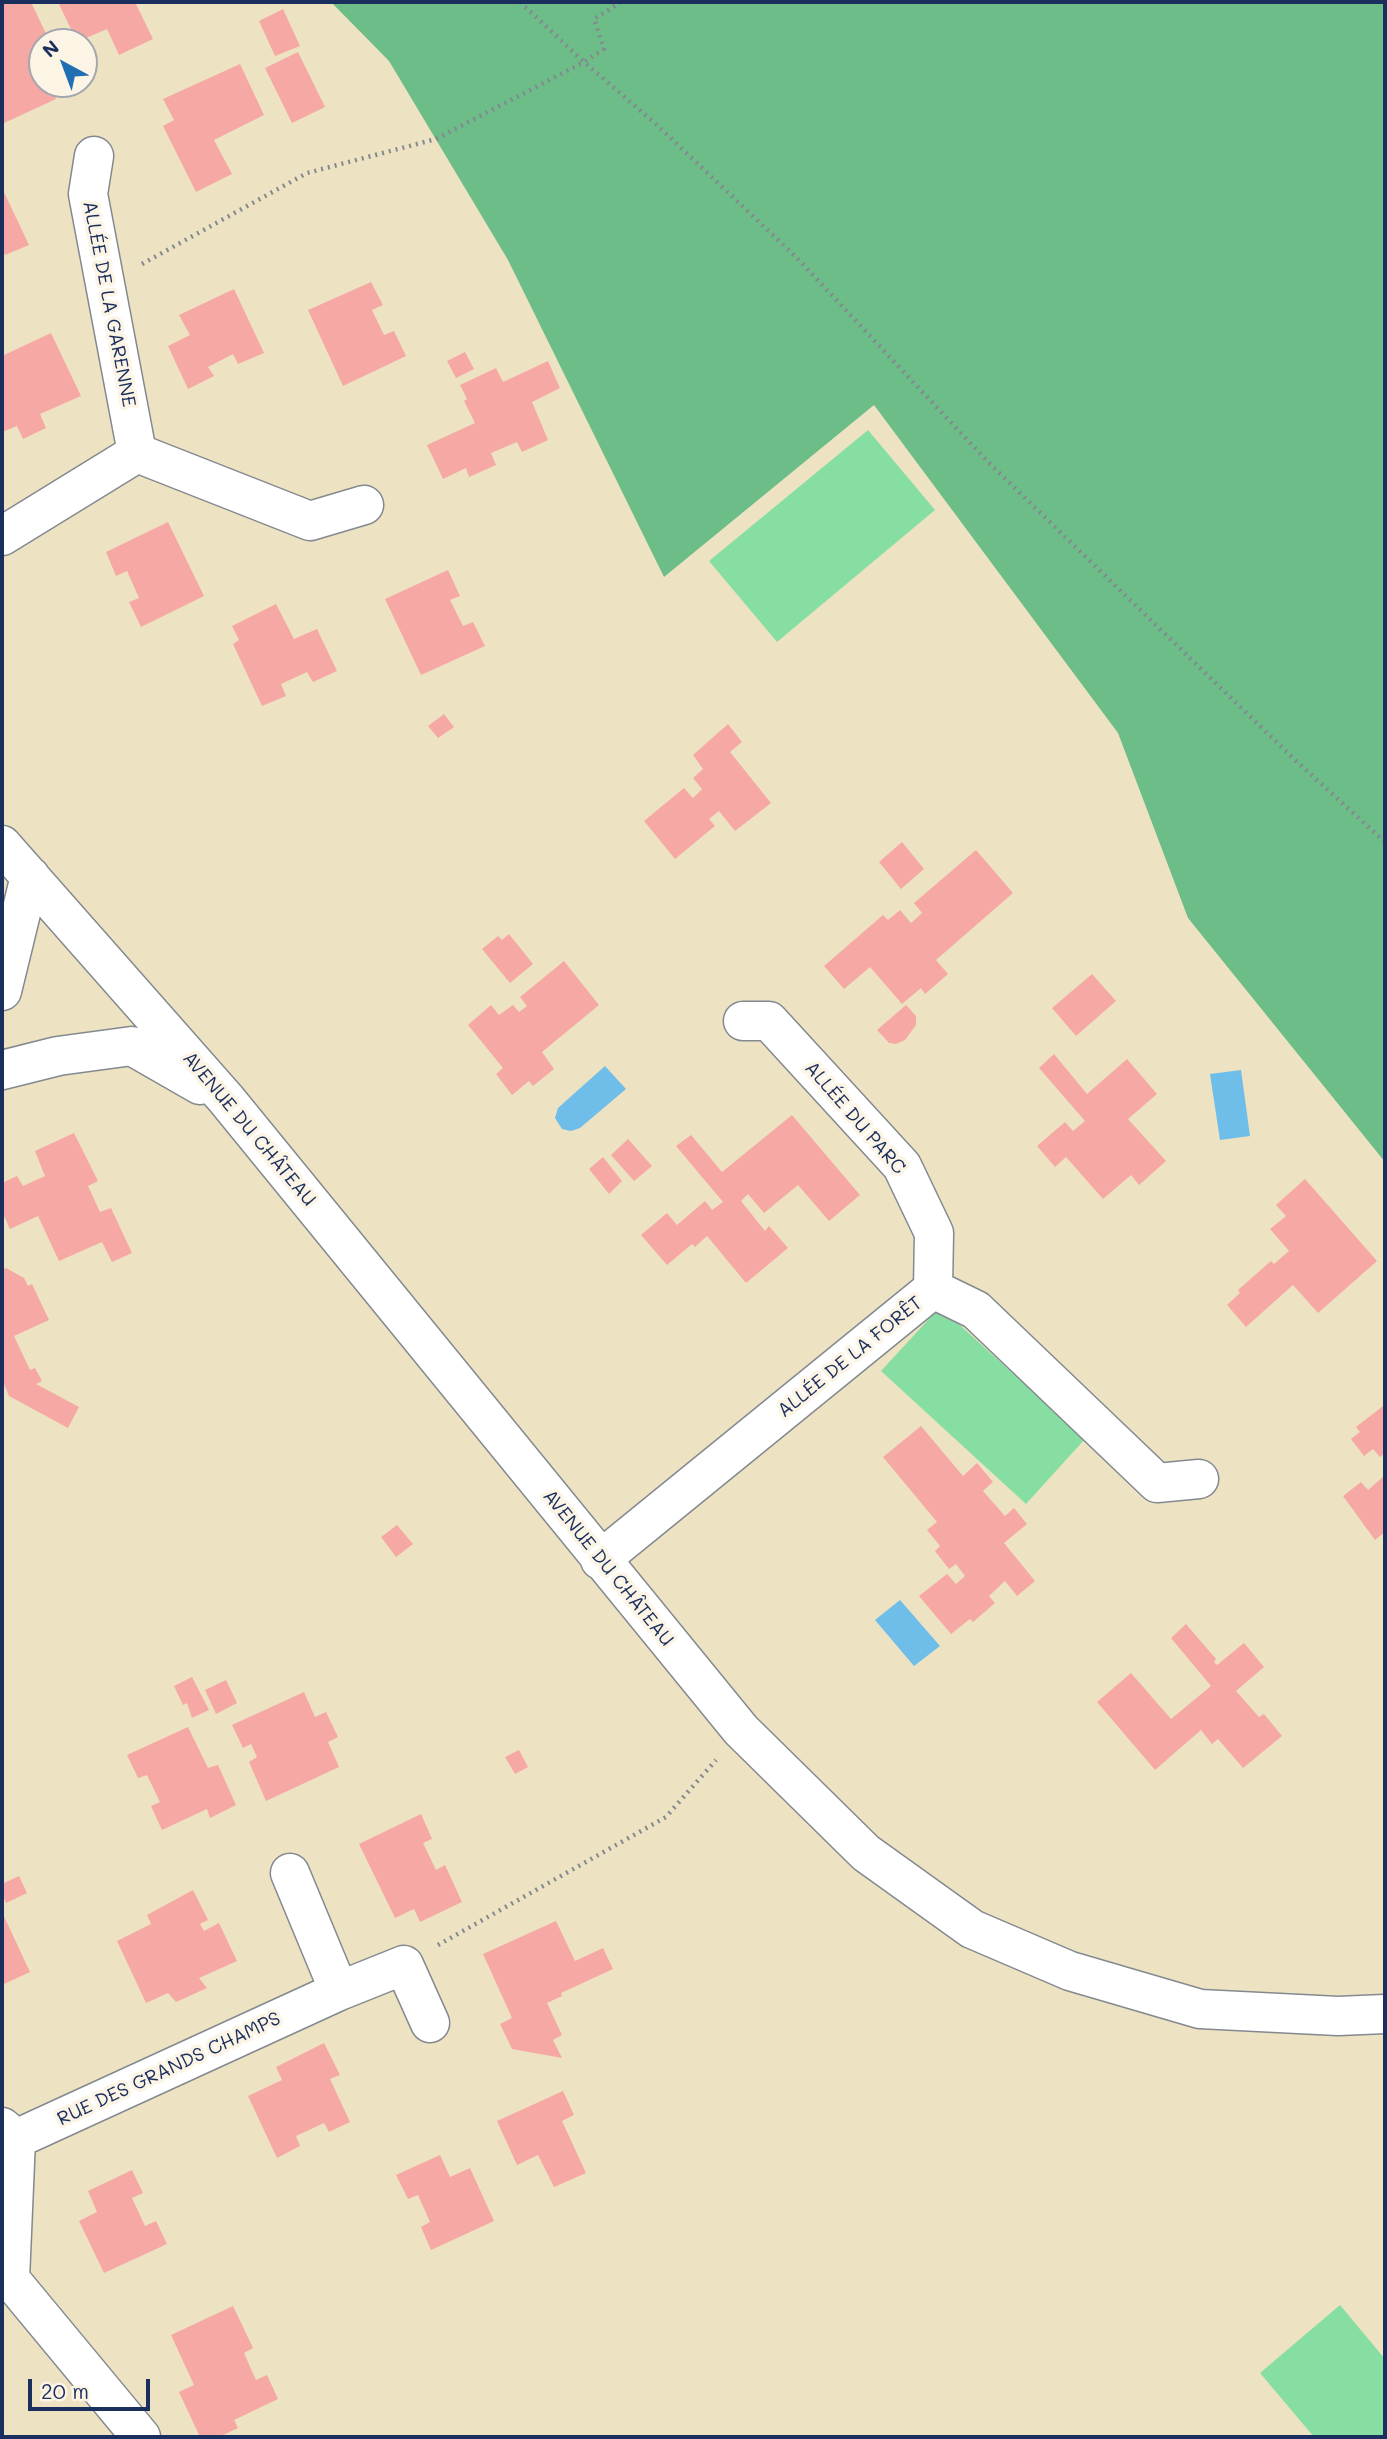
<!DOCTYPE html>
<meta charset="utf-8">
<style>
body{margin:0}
#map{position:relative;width:1387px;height:2439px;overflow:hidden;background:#ede3c2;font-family:Mali,sans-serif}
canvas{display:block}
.frame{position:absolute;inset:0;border:4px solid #1b2f5e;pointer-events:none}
.north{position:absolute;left:28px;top:28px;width:70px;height:70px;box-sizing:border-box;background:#fcf5e5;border:2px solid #a2a6af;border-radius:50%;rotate:319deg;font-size:19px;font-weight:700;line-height:28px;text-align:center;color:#1b2f5e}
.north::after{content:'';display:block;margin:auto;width:24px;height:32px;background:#1f6fb2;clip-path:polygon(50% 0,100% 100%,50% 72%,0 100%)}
.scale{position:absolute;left:28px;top:2379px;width:122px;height:32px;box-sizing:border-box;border:4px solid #1b2f5e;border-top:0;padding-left:9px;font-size:21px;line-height:24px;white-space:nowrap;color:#1b2f5e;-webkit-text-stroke:5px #fcf5e5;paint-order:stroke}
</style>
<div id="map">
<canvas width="1387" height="2439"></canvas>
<div class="frame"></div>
<div class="north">N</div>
<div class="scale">20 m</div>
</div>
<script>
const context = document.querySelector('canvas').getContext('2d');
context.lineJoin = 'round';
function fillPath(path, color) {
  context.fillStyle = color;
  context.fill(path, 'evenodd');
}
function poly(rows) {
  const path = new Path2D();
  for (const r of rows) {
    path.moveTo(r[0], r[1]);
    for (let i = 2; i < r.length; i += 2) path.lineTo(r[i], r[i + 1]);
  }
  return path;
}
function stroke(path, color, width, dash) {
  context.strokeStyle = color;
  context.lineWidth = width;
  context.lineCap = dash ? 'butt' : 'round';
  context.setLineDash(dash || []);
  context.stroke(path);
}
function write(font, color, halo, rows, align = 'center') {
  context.font = font + ' Mali,sans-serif';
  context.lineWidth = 7;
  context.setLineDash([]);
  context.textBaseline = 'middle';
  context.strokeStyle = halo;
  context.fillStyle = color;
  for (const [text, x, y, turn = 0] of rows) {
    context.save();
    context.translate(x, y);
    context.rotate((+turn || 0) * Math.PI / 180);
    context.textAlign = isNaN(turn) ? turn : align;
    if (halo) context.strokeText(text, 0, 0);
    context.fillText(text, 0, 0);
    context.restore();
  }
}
fillPath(poly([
 [868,430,935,510,777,642,709,561],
 [940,1307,1085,1439,1026,1504,881,1371],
 [1340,2305,1385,2359,1385,2437,1314,2437,1260,2373]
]), '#87dea2');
fillPath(poly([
 [331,2,1385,2,1385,1162,1188,918,1118,733,874,405,664,577,508,260,389,61]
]), '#6dbd88');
fillPath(poly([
 [605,1066,626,1089,580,1128,571,1131,562,1129,555,1118,558,1108],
 [1241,1070,1250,1136,1220,1140,1210,1074],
 [900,1600,940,1646,914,1666,875,1620]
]), '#6ebee9');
fillPath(poly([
 [2,2,31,2,50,42,42,42,42,84,50,84,56,99,2,124],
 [58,2,135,2,153,39,119,55,107,29,77,42],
 [283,9,300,46,275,56,259,21],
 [298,52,325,107,292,123,265,68],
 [240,64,264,115,214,140,232,174,196,192,163,126,174,120,163,99],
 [2,188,29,245,5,255,2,249],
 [371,282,383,305,372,310,384,335,394,331,406,356,343,386,308,310],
 [234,289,264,353,238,364,233,354,208,367,214,376,188,389,168,346,190,335,179,315],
 [51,333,81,396,40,414,46,428,23,439,17,426,2,432,2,356],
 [465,352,474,369,456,378,447,361],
 [548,361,560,388,532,402,548,440,522,452,517,442,491,453,496,465,469,477,466,468,443,479,427,445,475,423,464,401,467,399,460,385,496,368,503,382],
 [168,522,204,596,141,627,129,602,139,598,127,571,116,576,106,552],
 [448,570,460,596,450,600,463,626,473,622,485,646,421,675,385,599],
 [276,604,294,639,317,629,337,671,313,682,307,672,281,684,286,696,262,706,233,644,239,640,232,626],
 [444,714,454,727,438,738,428,726],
 [728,724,742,742,730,752,771,803,735,831,719,811,709,819,715,826,675,859,644,821,684,788,693,798,702,789,693,778,703,769,693,755],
 [902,842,924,869,901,889,879,862],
 [976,850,1013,893,936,960,948,974,925,994,921,988,902,1004,870,967,844,989,824,966,883,915,888,920,900,910,911,923,922,913,914,903],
 [509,934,533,964,510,983,482,949,498,936,502,940],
 [564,961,599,1005,542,1052,554,1069,533,1086,529,1081,512,1095,496,1074,503,1068,468,1025,491,1005,499,1015,513,1005,519,1012,527,1006,520,997],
 [1092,974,1116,1001,1076,1036,1052,1008],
 [906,1005,916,1016,916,1025,905,1040,896,1044,889,1043,877,1030],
 [1054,1054,1087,1094,1127,1059,1157,1094,1128,1119,1166,1161,1139,1185,1131,1175,1103,1199,1066,1157,1055,1167,1037,1146,1065,1122,1073,1131,1085,1121,1039,1068],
 [792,1115,860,1195,829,1221,798,1185,764,1213,748,1194,741,1201,765,1231,769,1226,788,1248,746,1283,707,1236,695,1247,692,1244,667,1265,641,1235,667,1213,677,1225,705,1201,712,1210,723,1202,676,1146,691,1135,722,1172],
 [74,1133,98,1181,88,1186,100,1212,111,1208,132,1253,112,1262,102,1242,59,1261,38,1216,10,1229,2,1212,2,1183,17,1176,23,1186,45,1176,35,1151],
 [628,1139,652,1166,634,1181,611,1155],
 [603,1157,622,1181,609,1194,589,1169],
 [1305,1179,1377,1261,1318,1313,1293,1285,1246,1327,1227,1305,1240,1293,1238,1290,1271,1261,1274,1264,1289,1251,1270,1229,1286,1216,1276,1205],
 [6,1268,24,1278,28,1286,32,1284,49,1320,14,1336,30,1370,35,1368,42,1381,36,1384,79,1407,68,1428,9,1396,3,1382,2,1383,2,1270],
 [1383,1406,1385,1409,1385,1453,1380,1457,1373,1449,1364,1456,1351,1439,1360,1432,1356,1427],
 [921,1426,963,1476,977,1463,993,1482,983,1491,1005,1516,1014,1508,1027,1524,1004,1543,1035,1581,1017,1596,1005,1581,989,1596,995,1603,973,1622,970,1619,951,1634,919,1596,947,1574,956,1584,965,1576,956,1564,949,1569,935,1551,940,1546,927,1530,937,1522,883,1457],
 [1384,1476,1385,1532,1375,1540,1343,1496,1361,1482,1368,1490],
 [397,1525,413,1544,396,1557,381,1537],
 [1186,1624,1216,1659,1214,1662,1217,1665,1244,1643,1264,1667,1236,1691,1259,1717,1264,1714,1282,1736,1243,1768,1218,1739,1212,1744,1201,1730,1155,1770,1097,1702,1131,1673,1171,1719,1211,1686,1171,1638],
 [192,1677,209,1710,192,1718,187,1703,183,1705,174,1686],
 [226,1680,237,1703,216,1714,205,1690],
 [304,1692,315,1717,326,1712,338,1737,328,1742,339,1767,266,1801,249,1762,257,1757,251,1744,243,1748,232,1725],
 [188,1727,208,1768,218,1765,236,1805,210,1818,207,1809,162,1830,151,1806,160,1802,147,1775,138,1778,127,1755],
 [519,1750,528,1767,515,1774,505,1757],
 [421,1814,432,1839,423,1843,436,1870,445,1865,462,1902,420,1922,414,1909,395,1918,359,1844],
 [19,1876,27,1893,6,1903,2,1894,2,1884],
 [193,1890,208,1920,200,1924,204,1931,219,1923,237,1961,199,1978,207,1988,176,2002,168,1993,146,2003,117,1941,151,1924,147,1915],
 [2,1912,30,1972,2,1985],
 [556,1921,575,1961,603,1948,613,1969,561,1993,562,1996,547,2003,562,2035,553,2040,562,2058,512,2049,500,2024,512,2018,483,1954],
 [324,2043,340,2075,330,2079,350,2122,329,2132,324,2123,296,2136,300,2146,277,2158,248,2096,282,2080,276,2067],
 [563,2091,574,2115,562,2121,586,2173,554,2187,538,2155,517,2165,497,2121],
 [440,2155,450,2177,470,2168,494,2221,431,2250,421,2227,430,2222,418,2195,408,2199,396,2175],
 [132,2170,143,2193,132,2198,145,2226,156,2221,167,2244,104,2273,79,2221,97,2212,88,2191],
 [233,2306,253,2348,244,2353,256,2380,267,2375,278,2399,234,2420,238,2428,219,2437,200,2437,179,2392,194,2385,171,2335]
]), '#f6a8a5');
const minor = poly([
 [94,156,88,194,137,453],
 [2,536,137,453,310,521,364,505],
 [2,845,226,1099,741,1730,866,1853,972,1929,1070,1971,1200,2009,1338,2016,1385,2014],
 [2,991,30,876],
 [743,1021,769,1021,902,1166,934,1233,933,1289],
 [2,1070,58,1056,132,1046,200,1085],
 [600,1560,933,1289,976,1310,1157,1483,1199,1479],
 [290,1873,339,1991,404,1965,430,2023],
 [2,2127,16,2139,339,1991],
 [10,2279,141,2437],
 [10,2279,16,2139]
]);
stroke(minor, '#848990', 41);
stroke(poly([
 [520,2,584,62,657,125,797,258,988,462,1294,759,1385,842],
 [142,264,307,173,436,139,584,62,604,49,594,19,621,2],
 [438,1945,666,1817,716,1760]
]), '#848990', 4.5, [2, 5]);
stroke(minor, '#fff', 38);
write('19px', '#1b2f5e', '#fcf5e5', [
 ["ALLÉE DE LA GARENNE",109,304,79],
 ["ALLÉE DU PARC",855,1118,49],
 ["AVENUE DU CHÂTEAU",249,1129,50],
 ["ALLÉE DE LA FORÊT",850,1357,-39],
 ["AVENUE DU CHÂTEAU",608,1568,51],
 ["RUE DES GRANDS CHAMPS",169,2069,-25]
]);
</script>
